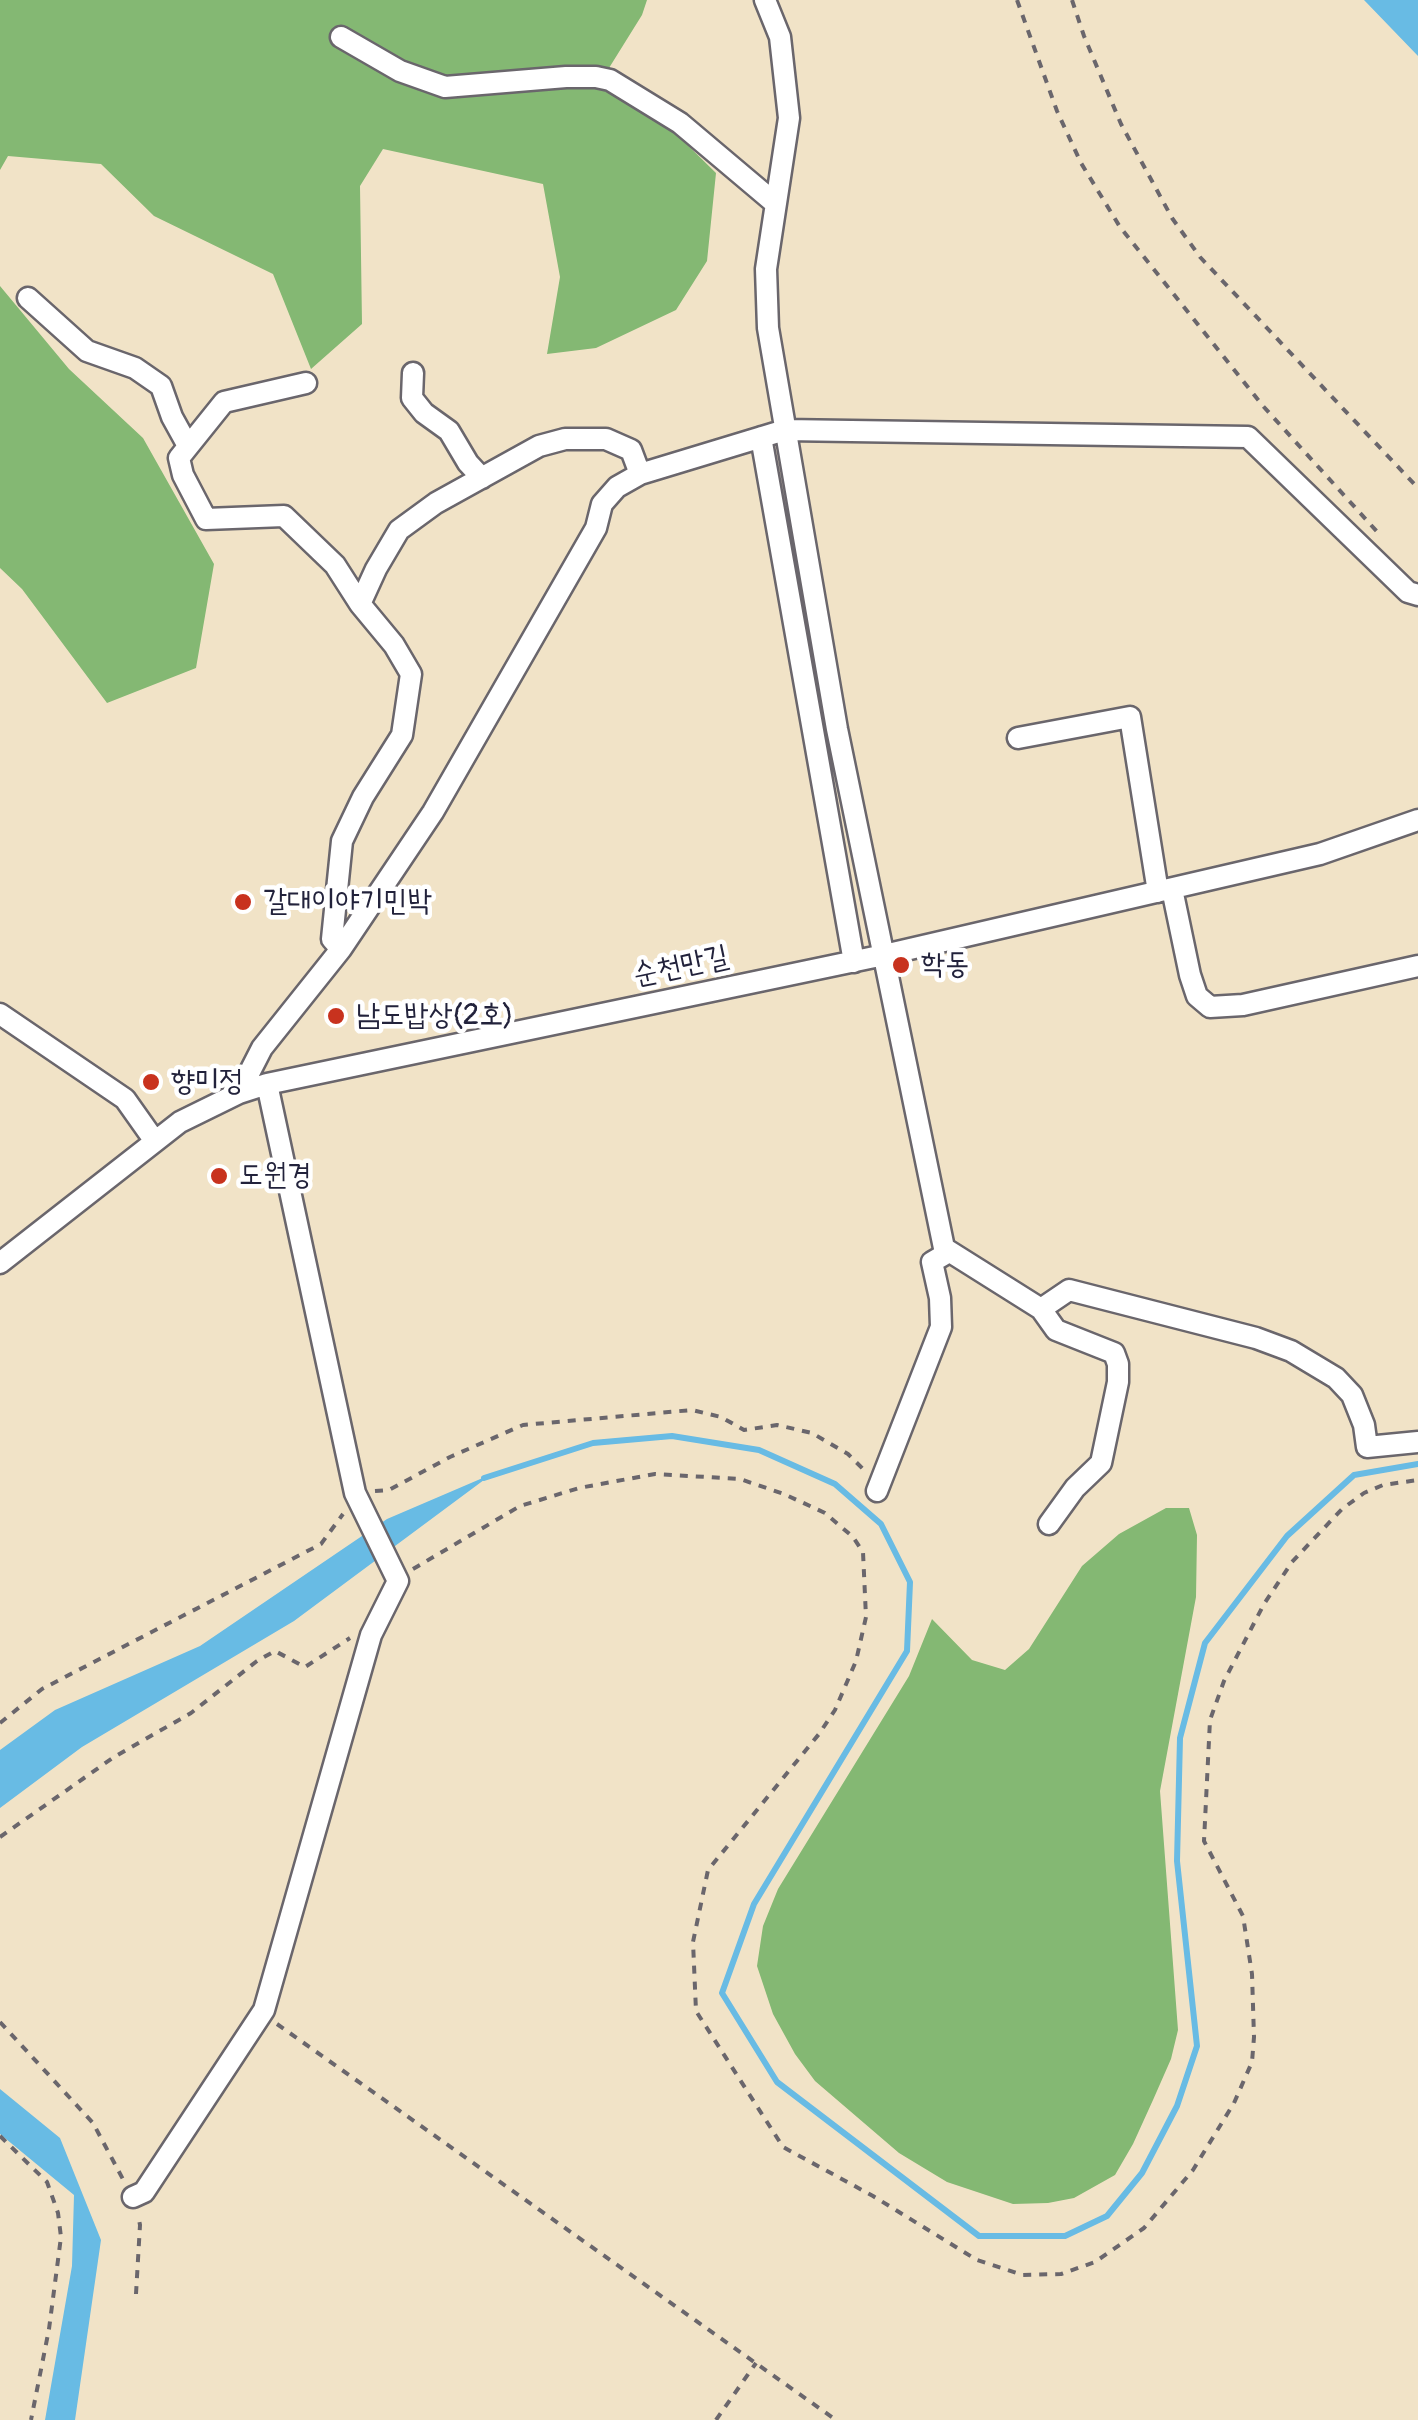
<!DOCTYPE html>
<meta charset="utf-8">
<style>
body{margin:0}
canvas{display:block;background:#f1e3c7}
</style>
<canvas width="1418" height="2420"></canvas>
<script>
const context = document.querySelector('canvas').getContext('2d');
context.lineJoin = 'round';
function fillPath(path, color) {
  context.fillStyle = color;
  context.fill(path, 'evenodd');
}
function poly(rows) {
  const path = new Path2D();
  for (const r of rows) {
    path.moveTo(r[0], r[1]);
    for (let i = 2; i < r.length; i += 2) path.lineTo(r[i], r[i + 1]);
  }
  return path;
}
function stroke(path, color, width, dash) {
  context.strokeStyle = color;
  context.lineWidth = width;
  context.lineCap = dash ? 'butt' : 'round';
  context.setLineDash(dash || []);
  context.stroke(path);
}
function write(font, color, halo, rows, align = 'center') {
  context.font = font + ' Pangolin,"Poor Story",sans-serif';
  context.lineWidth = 9;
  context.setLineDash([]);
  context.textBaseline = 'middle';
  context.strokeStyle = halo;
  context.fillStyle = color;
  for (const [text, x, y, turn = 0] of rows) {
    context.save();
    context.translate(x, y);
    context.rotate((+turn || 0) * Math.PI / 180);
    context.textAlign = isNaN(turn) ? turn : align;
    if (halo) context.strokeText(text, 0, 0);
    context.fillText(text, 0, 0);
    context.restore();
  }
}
fillPath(poly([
 [0,0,647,0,642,15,609,68,716,173,707,261,676,310,596,348,547,354,560,277,543,184,383,149,360,186,362,324,311,369,273,274,154,216,101,164,8,156,0,170],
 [0,286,69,369,143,438,214,564,196,668,107,703,22,589,0,568],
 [1166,1508,1189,1508,1197,1535,1196,1597,1160,1791,1178,2030,1171,2059,1153,2100,1133,2144,1115,2175,1074,2198,1048,2203,1013,2204,947,2182,899,2153,815,2081,795,2054,773,2014,757,1966,763,1926,778,1889,909,1676,932,1619,972,1660,1005,1670,1029,1649,1082,1566,1119,1534]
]), '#84b873');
fillPath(poly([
 [1364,0,1418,0,1418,56],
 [492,1474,294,1621,82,1747,0,1808,0,1750,55,1710,200,1646,387,1519],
 [0,2089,60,2138,101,2240,75,2420,45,2420,72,2266,74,2195,0,2134]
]), '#68bbe4');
stroke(poly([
 [484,1478,593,1443,672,1436,759,1450,835,1484,881,1524,910,1582,907,1651,754,1904,722,1993,777,2082,979,2236,1065,2236,1107,2216,1142,2173,1177,2106,1197,2046,1177,1861,1180,1738,1205,1643,1287,1536,1354,1475,1418,1464]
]), '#68bbe4', 6);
const minor = poly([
 [765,0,780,37,789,118,766,269,768,328,837,729,944,1248,1041,1309,1069,1290,1256,1338,1291,1351,1336,1378,1352,1395,1364,1425,1367,1447,1418,1442],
 [341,37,400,71,445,87,566,77,596,77,610,80,680,123,776,204],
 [28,298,87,351,135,368,161,386,172,417,188,446],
 [413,373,412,398,424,413,449,431,468,463,482,478],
 [306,383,224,402,179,458,183,475,206,519,284,516,335,565,360,604],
 [761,437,854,962],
 [1018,738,1130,717,1158,892],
 [1172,889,1190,975,1197,996,1210,1007,1243,1005,1418,966],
 [341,949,433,812,596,528,602,504,617,487,640,474],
 [0,1014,125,1099,154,1140],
 [239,1093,262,1048,341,949,332,939,342,841,363,797,402,735,411,674,394,645,360,604,376,569,399,530,436,503,539,446,565,439,606,439,631,450,640,474,785,430,1248,437,1408,592,1418,595],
 [0,1263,180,1122,239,1093,267,1084,884,955,1320,854,1418,820],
 [1041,1309,1056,1330,1114,1353,1118,1364,1118,1382,1101,1463,1075,1488,1049,1524],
 [877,1491,941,1327,940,1298,932,1262,949,1252],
 [133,2197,144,2192,264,2010,371,1635,398,1581,355,1493,267,1084]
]);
stroke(minor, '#6a666c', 25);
stroke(poly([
 [1017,0,1057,111,1081,163,1120,227,1263,406,1381,536],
 [1072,0,1084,36,1121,124,1172,218,1200,257,1418,488],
 [375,1491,389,1490,450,1457,523,1425,692,1410,721,1417,744,1430,777,1425,812,1433,848,1454,864,1470],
 [413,1569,520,1506,579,1488,655,1474,740,1479,784,1494,825,1513,853,1537,863,1552,866,1617,856,1661,835,1710,819,1734,708,1870,693,1942,696,2011,783,2147,873,2196,977,2260,1023,2275,1061,2274,1095,2262,1144,2228,1193,2170,1234,2103,1252,2062,1254,2037,1252,1974,1243,1916,1204,1841,1210,1720,1224,1681,1264,1604,1292,1562,1342,1509,1364,1493,1383,1485,1418,1480],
 [0,1723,42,1689,321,1544,343,1514],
 [0,1837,114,1757,191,1713,257,1661,275,1651,305,1667,350,1638],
 [0,2022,93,2123,125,2183],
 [277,2024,836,2420],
 [0,2136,47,2182,58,2213,61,2237,49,2329,31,2420],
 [136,2294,140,2225,138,2215],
 [716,2420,756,2363]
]), '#6a666c', 4, [8, 8]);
stroke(minor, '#fff', 20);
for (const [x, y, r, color] of [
 [243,902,10,"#c8321e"],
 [901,965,10,"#c8321e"],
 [336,1016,10,"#c8321e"],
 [151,1082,10,"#c8321e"],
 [219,1176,10,"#c8321e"]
]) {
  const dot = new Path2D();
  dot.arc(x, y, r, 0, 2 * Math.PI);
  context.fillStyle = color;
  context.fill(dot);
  stroke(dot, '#fff', 4);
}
write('30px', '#22223b', '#fff', [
 ["갈대이야기민박",263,902],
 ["학동",921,965],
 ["남도밥상(2호)",356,1016],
 ["향미정",171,1082],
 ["도원경",239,1176]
], 'left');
write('30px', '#22223b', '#fff', [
 ["순천만길",681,967,-12]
]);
</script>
